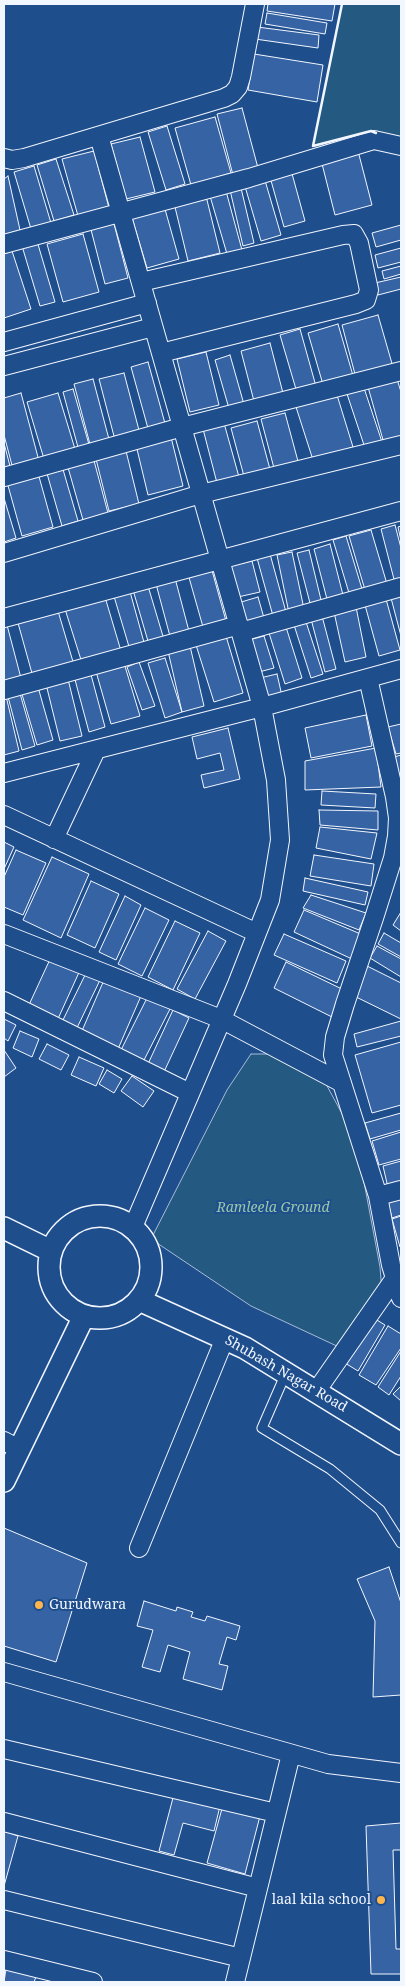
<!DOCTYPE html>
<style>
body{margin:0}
#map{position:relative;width:405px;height:1986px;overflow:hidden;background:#1f4e8c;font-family:"Noto Serif",serif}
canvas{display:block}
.frame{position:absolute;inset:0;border:5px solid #f2f6ff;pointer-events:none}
</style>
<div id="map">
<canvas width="405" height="1986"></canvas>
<div class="frame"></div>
</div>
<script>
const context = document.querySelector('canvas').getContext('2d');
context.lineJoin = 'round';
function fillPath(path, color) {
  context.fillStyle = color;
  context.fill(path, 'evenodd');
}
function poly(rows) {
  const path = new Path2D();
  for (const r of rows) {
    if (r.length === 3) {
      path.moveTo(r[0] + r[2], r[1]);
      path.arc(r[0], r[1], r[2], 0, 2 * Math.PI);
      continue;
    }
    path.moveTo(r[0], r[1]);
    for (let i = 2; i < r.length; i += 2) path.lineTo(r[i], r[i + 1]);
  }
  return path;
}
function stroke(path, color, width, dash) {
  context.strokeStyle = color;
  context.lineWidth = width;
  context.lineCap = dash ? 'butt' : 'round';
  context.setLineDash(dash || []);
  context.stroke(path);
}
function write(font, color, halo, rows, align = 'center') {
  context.font = font + ' "Noto Serif",serif';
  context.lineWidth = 4;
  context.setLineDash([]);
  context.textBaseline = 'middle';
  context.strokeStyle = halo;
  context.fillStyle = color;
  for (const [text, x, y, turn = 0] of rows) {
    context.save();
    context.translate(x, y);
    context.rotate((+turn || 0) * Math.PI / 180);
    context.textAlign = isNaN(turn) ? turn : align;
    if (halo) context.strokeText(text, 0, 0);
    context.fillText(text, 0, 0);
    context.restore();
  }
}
const green = poly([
 [342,4,401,4,401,143,371,131,313,146,342,4],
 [251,1054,281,1054,326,1084,346,1121,357,1145,380,1267,382,1292,341,1348,251,1306,151,1239,227,1090,251,1054]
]);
fillPath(green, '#245a82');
stroke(green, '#a8bbd7', 1);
const building = poly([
 [268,4,335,4,332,21,267,11,268,4],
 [267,13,327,23,325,34,265,24,267,13],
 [257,27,319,35,318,48,255,39,257,27],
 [254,54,323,65,317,102,248,90,254,54],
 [242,108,258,168,233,175,217,114,242,108],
 [215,117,231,173,191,185,175,128,215,117],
 [167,126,185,184,166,190,148,132,167,126],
 [140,137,155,192,126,199,111,144,140,137],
 [357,147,372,205,335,215,320,156,357,147],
 [94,151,109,208,78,216,62,159,94,151],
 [56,159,74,215,54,221,37,165,56,159],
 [34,166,51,223,31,229,14,172,34,166],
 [291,170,305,221,284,227,270,177,291,170],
 [8,176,20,230,4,235,4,179,8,176],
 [264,177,281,235,261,241,244,183,264,177],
 [241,188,254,243,243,246,230,190,241,188],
 [226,191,242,250,227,254,210,196,226,191],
 [206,196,220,253,188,261,174,203,206,196],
 [163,202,179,259,147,268,130,211,163,202],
 [112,216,128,278,105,284,89,222,112,216],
 [401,225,401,240,376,247,372,233,401,225],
 [83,234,99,292,63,302,47,244,83,234],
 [37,241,55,302,40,306,22,246,37,241],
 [401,248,401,262,378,268,375,255,401,248],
 [12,251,31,309,4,318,4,254,12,251],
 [401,266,401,274,384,279,382,271,401,266],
 [401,277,401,289,378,295,375,283,401,277],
 [378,315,393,367,356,378,342,325,378,315],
 [338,324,354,379,324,388,308,333,338,324],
 [300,329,317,390,298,396,280,335,300,329],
 [270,343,284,397,255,405,241,351,270,343],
 [206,352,219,405,190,412,177,359,206,352],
 [230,355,245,408,230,412,215,360,230,355],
 [148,362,166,427,149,432,131,367,148,362],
 [124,373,140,434,115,440,99,379,124,373],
 [93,379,110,443,91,448,74,384,93,379],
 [397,379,401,392,401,442,385,447,368,387,397,379],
 [364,388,383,445,366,451,347,394,364,388],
 [73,389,90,448,79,451,63,392,73,389],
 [21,393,39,461,13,469,4,435,4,398,21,393],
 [58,393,75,449,44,459,27,402,58,393],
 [337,395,353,447,313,460,296,407,337,395],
 [285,413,299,465,275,472,261,419,285,413],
 [257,421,271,473,245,480,231,428,257,421],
 [224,423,239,477,217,483,203,429,224,423],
 [171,437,183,486,148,495,136,445,171,437],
 [4,443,11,470,4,472,4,443],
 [125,447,139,504,109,511,95,455,125,447],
 [93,457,108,513,83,520,67,464,93,457],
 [62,466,78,521,62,526,46,470,62,466],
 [38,473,53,527,22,536,7,482,38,473],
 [4,498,16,538,4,542,4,498],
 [395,525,401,548,401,585,396,587,381,529,395,525],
 [401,526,401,541,398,527,401,526],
 [371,530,387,584,365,590,349,536,371,530],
 [346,536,362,589,349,593,333,540,346,536],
 [330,544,344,599,328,603,314,549,330,544],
 [309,550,322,604,311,607,297,553,309,550],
 [292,552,304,609,289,613,277,555,292,552],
 [270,554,286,612,273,616,257,558,270,554],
 [252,561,260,592,238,597,230,566,252,561],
 [211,567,226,621,203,627,188,574,211,567],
 [175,578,190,635,171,640,156,584,175,578],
 [148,586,165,643,150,648,133,590,148,586],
 [129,588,145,646,130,650,113,593,129,588],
 [401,596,401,636,391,598,401,596],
 [105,597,121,651,82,663,65,609,105,597],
 [258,597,264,618,244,623,238,603,258,597],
 [386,599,400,650,379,656,365,605,386,599],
 [356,607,366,657,345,662,334,612,356,607],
 [58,611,74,665,33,677,18,623,58,611],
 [322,616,336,669,325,672,311,619,322,616],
 [306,622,323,674,311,678,294,625,306,622],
 [7,625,22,682,4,687,4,626,7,625],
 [286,627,302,678,285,684,269,633,286,627],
 [226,636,243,693,214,702,196,645,226,636],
 [264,636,274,668,259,672,249,640,264,636],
 [190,646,204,706,182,712,168,651,190,646],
 [165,658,182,712,165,718,148,663,165,658],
 [139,662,155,706,142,710,127,667,139,662],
 [124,663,140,716,111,724,95,668,124,663],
 [90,671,105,727,89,732,74,676,90,671],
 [277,674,282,696,266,700,260,678,277,674],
 [67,675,82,736,60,741,45,680,67,675],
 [38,687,53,740,37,745,21,691,38,687],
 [19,690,35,746,22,750,7,693,19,690],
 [6,696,19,751,4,755,4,697,6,696],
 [366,715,372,746,311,758,305,728,366,715],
 [401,724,401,753,396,754,388,727,401,724],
 [228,728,240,779,204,788,201,775,224,770,220,753,197,759,192,737,228,728],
 [376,748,381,787,305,790,305,761,376,748],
 [401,755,401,778,397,779,391,758,401,755],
 [322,791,376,794,375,808,321,805,322,791],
 [319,810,378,811,378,830,320,825,319,810],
 [320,827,377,833,371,859,316,848,320,827],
 [4,842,14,847,4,869,4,842],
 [16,850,46,863,23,915,4,907,4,877,16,850],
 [314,855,374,864,371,886,310,876,314,855],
 [52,857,89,874,61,938,23,920,52,857],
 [305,878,368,892,365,905,303,891,305,878],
 [91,881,119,894,95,948,67,935,91,881],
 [311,895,366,913,359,930,303,908,311,895],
 [125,896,141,905,116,960,99,952,125,896],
 [145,908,169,920,142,976,118,964,145,908],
 [304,910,363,935,352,959,294,932,304,910],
 [401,912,401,931,393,925,401,912],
 [175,921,200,933,173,990,148,977,175,921],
 [208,931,226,941,195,999,177,989,208,931],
 [384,933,401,943,401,957,378,944,384,933],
 [284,934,346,961,337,983,274,955,284,934],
 [377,946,401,959,401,977,370,958,377,946],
 [52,955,81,968,57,1021,28,1007,52,955],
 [286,962,346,991,332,1017,274,988,286,962],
 [365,965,401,983,401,1019,350,994,365,965],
 [88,969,102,976,74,1034,60,1026,88,969],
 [104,980,141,996,118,1049,81,1033,104,980],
 [147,998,170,1009,142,1064,120,1052,147,998],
 [173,1010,189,1018,163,1074,147,1066,173,1010],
 [4,1019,16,1025,8,1041,4,1038,4,1019],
 [401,1021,401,1036,357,1047,354,1034,401,1021],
 [20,1031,39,1039,32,1057,13,1048,20,1031],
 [401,1042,401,1105,372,1113,355,1055,401,1042],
 [47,1044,69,1055,61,1070,39,1059,47,1044],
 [4,1050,16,1068,4,1077,4,1050],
 [79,1057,104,1068,96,1086,71,1075,79,1057],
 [107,1070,122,1079,114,1093,99,1084,107,1070],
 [132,1076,154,1091,143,1107,121,1091,132,1076],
 [401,1113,401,1130,370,1139,365,1123,401,1113],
 [401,1132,401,1159,379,1165,372,1141,401,1132],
 [401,1161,401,1189,389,1192,383,1166,401,1161],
 [401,1194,401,1215,392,1218,387,1198,401,1194],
 [401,1216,401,1246,400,1247,392,1219,401,1216],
 [372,1317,385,1325,358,1371,345,1363,372,1317],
 [388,1326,401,1334,401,1348,376,1385,359,1375,388,1326],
 [401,1351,401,1376,389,1395,378,1387,401,1351],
 [401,1386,401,1401,393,1394,401,1386],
 [4,1528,87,1563,56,1662,4,1646,4,1528],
 [389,1567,401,1603,401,1695,373,1697,375,1621,357,1579,389,1567],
 [144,1601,176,1611,177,1607,193,1612,191,1617,205,1621,207,1616,240,1626,236,1640,227,1637,219,1664,228,1666,222,1690,183,1679,190,1652,168,1645,160,1672,142,1667,153,1630,137,1626,144,1601],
 [174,1794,220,1806,214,1831,183,1823,174,1855,159,1851,174,1794],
 [223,1805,260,1816,245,1874,207,1863,223,1805],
 [401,1823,401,1850,393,1850,396,1949,401,1949,401,1974,371,1974,366,1826,401,1823],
 [4,1831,18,1836,4,1886,4,1831],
 [6,1969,36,1977,34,1982,4,1982,6,1969]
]);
fillPath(building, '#3563a3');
stroke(building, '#f2f6ff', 1);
const service = poly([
 [286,1373,262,1428,330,1469,380,1510,401,1543]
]);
const minor = poly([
 [99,136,262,707,276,780,280,840,270,900,237,984,133,1227],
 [4,158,12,160,24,158,224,98,232,94,238,87,241,77,255,4],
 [4,244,249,178,374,140,401,146],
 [141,282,343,235,354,234,359,243,369,290,366,300,356,304,161,353],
 [4,342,147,303],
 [4,366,153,327],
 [4,477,182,427,401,371],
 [4,553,201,494,401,445],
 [4,618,401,511],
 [241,632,401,587],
 [368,678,395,797,398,818,397,836,393,858,374,918,345,1004,335,1037,333,1055,378,1196,391,1265,401,1298],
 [4,690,239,625],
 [4,773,262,707,401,669],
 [4,815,257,933],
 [54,839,96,750],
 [4,934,221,1019,342,1083],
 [4,1001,190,1093],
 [378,1196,401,1190],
 [317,1390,395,1278],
 [4,1441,19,1449],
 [139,1548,225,1338],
 [4,1672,328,1764,401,1773],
 [4,1749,276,1813],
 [4,1822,258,1888],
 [4,1900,241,1958],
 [4,1960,93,1982],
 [235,1982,291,1754]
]);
const tertiary = poly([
 [100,1267,51],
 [4,1228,51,1251],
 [139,1300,245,1348,401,1444],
 [4,1481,84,1316]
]);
stroke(service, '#f2f6ff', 11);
stroke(minor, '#f2f6ff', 20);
stroke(tertiary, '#f2f6ff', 24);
stroke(service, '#1f4e8c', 9);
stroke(minor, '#1f4e8c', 18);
stroke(tertiary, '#1f4e8c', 21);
stroke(poly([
 [342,4,313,146,371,131,376,133]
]), '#f2f6ff', 2.5);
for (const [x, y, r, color] of [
 [39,1605,5,"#ffb74d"],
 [381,1900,5,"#ffb74d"]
]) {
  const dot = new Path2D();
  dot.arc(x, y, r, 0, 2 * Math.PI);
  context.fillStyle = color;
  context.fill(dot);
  stroke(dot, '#1f4e8c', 2);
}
write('italic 14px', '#97c8a6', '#1f4e8c', [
 ["Ramleela Ground",273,1208]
]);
write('14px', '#f2f6ff', '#1f4e8c', [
 ["Shubash Nagar Road",286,1374,30]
]);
write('14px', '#f2f6ff', '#1f4e8c', [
 ["Gurudwara",49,1605],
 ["laal kila school",371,1900,"right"]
], 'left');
</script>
